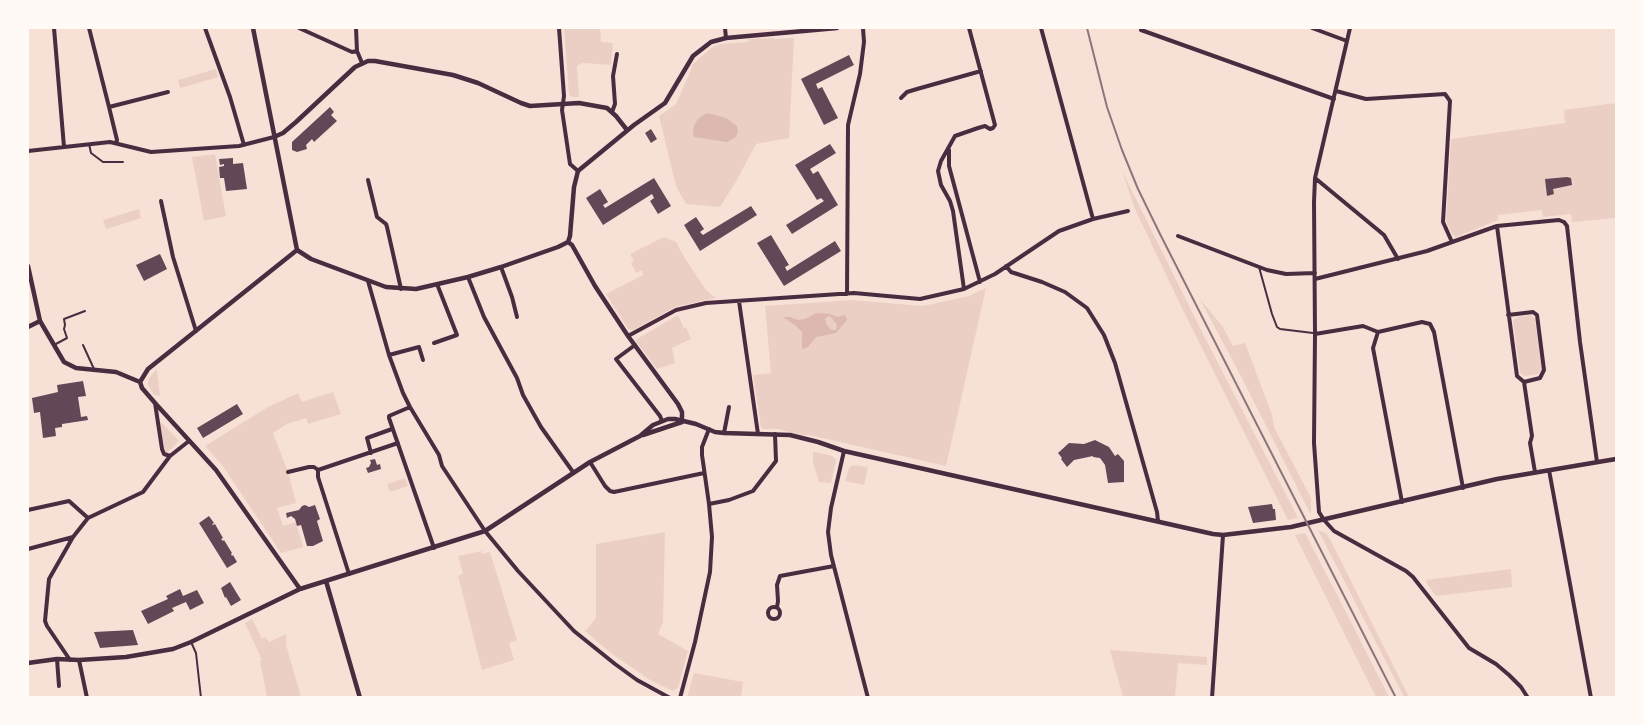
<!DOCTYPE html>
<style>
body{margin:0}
#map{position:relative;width:1644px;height:725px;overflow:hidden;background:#f7e1d7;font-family:Jost,sans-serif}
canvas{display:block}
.frame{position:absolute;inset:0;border:29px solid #fffaf5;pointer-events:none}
</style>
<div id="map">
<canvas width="1644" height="725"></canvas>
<div class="frame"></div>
</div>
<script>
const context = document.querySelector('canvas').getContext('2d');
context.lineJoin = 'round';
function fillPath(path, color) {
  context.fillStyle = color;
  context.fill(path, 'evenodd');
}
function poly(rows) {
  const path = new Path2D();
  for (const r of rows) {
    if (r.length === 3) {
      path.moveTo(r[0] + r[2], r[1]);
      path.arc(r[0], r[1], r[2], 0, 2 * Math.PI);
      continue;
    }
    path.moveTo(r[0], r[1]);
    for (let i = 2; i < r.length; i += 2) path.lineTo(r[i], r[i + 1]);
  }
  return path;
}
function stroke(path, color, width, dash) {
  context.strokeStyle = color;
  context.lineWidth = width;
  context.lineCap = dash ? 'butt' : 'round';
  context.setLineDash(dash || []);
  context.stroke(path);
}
fillPath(poly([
 [564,28,600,28,601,42,613,43,611,65,583,63,577,66,579,97,572,97,569,94],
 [774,38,774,39,794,38,789,138,756,144,738,178,720,207,686,204,676,186,659,116,676,104,691,70,692,65,712,47,720,44,748,42,748,39],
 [216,69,218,77,180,88,178,80],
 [1616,103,1616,218,1572,222,1571,214,1543,217,1542,210,1533,211,1498,215,1498,220,1456,237,1452,234,1446,221,1451,139,1565,123,1564,110],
 [215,154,226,216,204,221,192,157],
 [1122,171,1204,336,1298,518,1288,520,1179,302,1135,209],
 [139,209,141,218,106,229,103,220],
 [664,237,676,242,686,260,706,290,716,298,675,307,633,330,628,329,606,294,643,275,642,270,636,273,631,263,634,261,630,254],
 [986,288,946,466,809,435,801,435,778,429,763,429,761,427,753,375,771,373,765,306,852,300,923,306,969,296],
 [1200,299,1223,327,1233,346,1245,343,1272,415,1274,427,1311,498,1311,515,1246,386],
 [678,315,684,328,686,327,691,339,672,348,675,363,657,369,635,340],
 [1531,315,1535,319,1542,369,1538,374,1524,376,1520,372,1513,321,1517,317],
 [156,370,157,370,160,396,153,394,148,384,149,378],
 [333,392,341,414,308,424,306,418,287,424,273,433,288,472,296,503,277,508,283,526,296,522,303,547,281,553,222,465,205,446,268,407,296,394,298,393,302,402],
 [158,419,179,441,167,453,165,451],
 [813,452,830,455,835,458,836,461,831,483,819,482,813,462],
 [852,465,868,467,864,485,845,481,849,468],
 [405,478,408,486,390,492,387,484],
 [1318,530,1326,533,1331,541,1409,697,1404,697],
 [665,532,663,622,658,634,688,651,678,688,673,691,650,680,612,654,585,631,596,618,596,544],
 [1305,533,1352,624,1389,697,1376,697,1295,535],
 [482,551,482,554,490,552,517,640,509,643,514,660,482,670,458,576,463,573,458,556],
 [1511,569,1512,587,1436,596,1427,584,1426,580],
 [252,619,262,639,266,637,269,642,286,634,286,645,301,697,267,697,260,661,262,660,245,623],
 [1110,650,1207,657,1207,665,1178,663,1175,697,1123,697],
 [694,673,743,682,741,697,687,698]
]), '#ebcfc5');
fillPath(poly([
 [707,113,726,118,737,126,738,131,736,137,727,142,694,137,693,131,694,126,698,119],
 [816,313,830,314,837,317,845,315,847,320,836,333,816,337,808,347,802,349,802,332,796,326,783,317,790,317,798,320,805,319],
 [828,316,831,317,837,325,836,330,831,330,827,325,825,319]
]), '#dcb8b0');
fillPath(poly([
 [849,55,854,65,816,84,818,89,822,87,838,118,824,125,801,79],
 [330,107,334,112,331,115,337,121,314,142,312,139,306,145,307,149,297,152,292,150,292,142],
 [651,129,657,139,651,143,645,133],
 [830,144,836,153,810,169,813,174,818,171,838,205,792,234,786,225,824,201,821,198,817,200,795,165],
 [233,158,233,164,243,163,247,189,226,191,224,178,220,178,219,167,224,166,224,164,220,165,219,159],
 [1567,177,1571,178,1572,185,1553,189,1554,194,1547,196,1545,179],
 [654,178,671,206,658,214,650,201,654,198,652,194,603,225,586,198,600,189,608,202,603,205,605,208],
 [751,206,757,215,700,251,684,225,696,217,704,229,700,232,703,235],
 [771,235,789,265,785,267,787,271,835,241,841,251,784,286,757,243],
 [160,254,167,269,144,281,136,265],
 [83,381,86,396,78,397,81,417,87,416,88,420,62,424,62,427,55,428,56,436,43,438,40,412,34,413,32,398,58,392,57,385],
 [237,404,243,414,203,438,197,428],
 [1095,440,1109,447,1115,456,1118,454,1124,461,1124,482,1108,483,1105,465,1100,458,1093,457,1093,456,1074,460,1067,467,1061,459,1062,458,1058,453,1069,443,1084,444],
 [375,459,377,465,380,464,381,469,368,473,366,468,369,467,371,463,370,460],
 [1272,504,1273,509,1275,509,1276,520,1253,523,1248,507],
 [305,505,309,507,315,505,320,519,317,521,323,541,313,546,307,546,301,525,297,526,295,519,291,516,287,518,286,513,299,510,302,506],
 [209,516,214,523,212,524,213,525,215,524,223,538,221,539,223,541,224,540,232,553,231,554,232,556,233,555,237,562,227,568,199,523],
 [230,582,241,600,231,606,226,597,225,598,221,588],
 [180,589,183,596,197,590,204,603,190,610,186,602,172,608,174,611,148,624,141,611,168,599,166,596],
 [133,630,138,645,100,648,94,632]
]), '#644757');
stroke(poly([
 [89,144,91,153,103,162,123,162],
 [1259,267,1272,314,1277,327,1280,329,1313,333],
 [54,345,67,338,64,329,65,325,64,319,85,311],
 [83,345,94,369],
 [191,642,196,653,201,698]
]), '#4a2c40', 2);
stroke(poly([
 [54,28,64,147],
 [89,28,109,107,117,140,116,143],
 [205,28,230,97,244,145],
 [299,28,352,52,357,51],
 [356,28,357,51,362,63],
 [559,28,564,96,562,110,570,164,578,171],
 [725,28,726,38],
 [1041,28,1093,219],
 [1141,28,1141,30,1334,99],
 [1312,28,1347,41],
 [1350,28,1315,178,1314,202,1315,334,1314,443,1319,512,1324,520,1334,531,1406,571,1413,577,1469,648,1496,664,1509,675,1521,687,1528,698],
 [1336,91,1366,99,1445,94,1450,101,1443,222,1452,242],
 [901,98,907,92,917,89,981,71],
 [109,107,168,92],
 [612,112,615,104,613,76,617,54],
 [949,150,949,166,980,282],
 [28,151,110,142,151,152,239,146,274,137],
 [1315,178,1384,235,1398,259],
 [368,180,377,217,386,224,387,227,401,289],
 [161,201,173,257,196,331],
 [1497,226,1517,376,1524,382,1532,436,1530,443,1535,472],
 [1178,236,1267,270,1286,274,1315,273],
 [1006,266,1011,272,1042,282,1065,292,1087,308,1104,335,1115,363,1157,512,1158,521],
 [501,267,512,297,517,317],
 [468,277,484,317,517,378,523,395,541,427,573,472],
 [1315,279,1427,251,1497,226,1559,220,1564,222,1567,226,1580,342,1597,462],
 [368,281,389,355,403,393,410,407,439,455,442,466,485,531,518,571,574,631,615,664,637,680,670,698],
 [964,289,953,211,950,201,941,185,938,171,941,161,955,136,978,128,985,126,990,129,993,128,995,125,969,28],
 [847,294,848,125,860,74,864,42,863,28],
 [739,301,758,434],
 [1508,315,1533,312,1537,315,1544,370,1540,378,1524,382],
 [1378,332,1373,348,1402,502],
 [1315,334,1363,326,1378,332,1422,322,1430,324,1434,332,1463,488],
 [628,336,676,310,706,303,854,293,920,299,964,289,995,274,1059,231,1093,219,1128,211],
 [434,343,457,335,437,284],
 [635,345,616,359,660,416,662,421],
 [389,355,419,347,423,360],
 [155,403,162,449,164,454,170,456],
 [410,407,389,416,389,418,434,548],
 [724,433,729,407],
 [844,451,831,508,828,532,831,555,868,698],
 [371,453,367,438,392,429],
 [590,462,605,486,610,491,614,492,704,473],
 [318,470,318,477,349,574],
 [1549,470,1591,698],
 [288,472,309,467,314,467,318,470,398,443],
 [709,504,729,500,753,491,776,461,775,434],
 [28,510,69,501,88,518],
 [28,549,73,537],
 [774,613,6],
 [777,607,778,601,777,585,780,576,834,566],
 [57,659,59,686],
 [70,660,47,626,45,621,49,579,73,537,88,518,143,492,170,456,189,441],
 [79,660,87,698],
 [680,698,695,642,710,572,712,537,709,504,702,455,702,447,709,429],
 [1212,698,1223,535]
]), '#4a2c40', 4);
stroke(poly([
 [253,28,297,250],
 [274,137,283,133,296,122,355,67,368,61,375,61,453,75,478,83,521,103,530,106,579,103,607,108,616,116,627,130],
 [568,242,570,236,574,187,578,171,634,125,665,103,693,56,711,42,726,38,837,28],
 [568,242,572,245,595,286,628,336,678,404,682,412,682,422],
 [297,250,158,361,148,369,140,382,142,388,155,403,216,470,300,589],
 [297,250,311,259,386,287,416,289,468,277,501,267,558,247,568,242],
 [28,266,40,321,64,362,76,368,116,372,140,382],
 [28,327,40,321],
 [643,435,682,422],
 [326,581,360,698],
 [28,663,57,659,79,660,126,657,173,649,191,642,300,589,485,531,590,462,640,436,653,425,668,419,675,419,696,424,715,432,724,433,790,435,818,442,844,451,1213,534,1223,535,1291,527,1497,479,1616,459]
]), '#4a2c40', 4.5);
stroke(poly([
 [1087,28,1107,107,1122,150,1138,189,1160,234,1396,698]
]), '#8f747c', 2);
</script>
